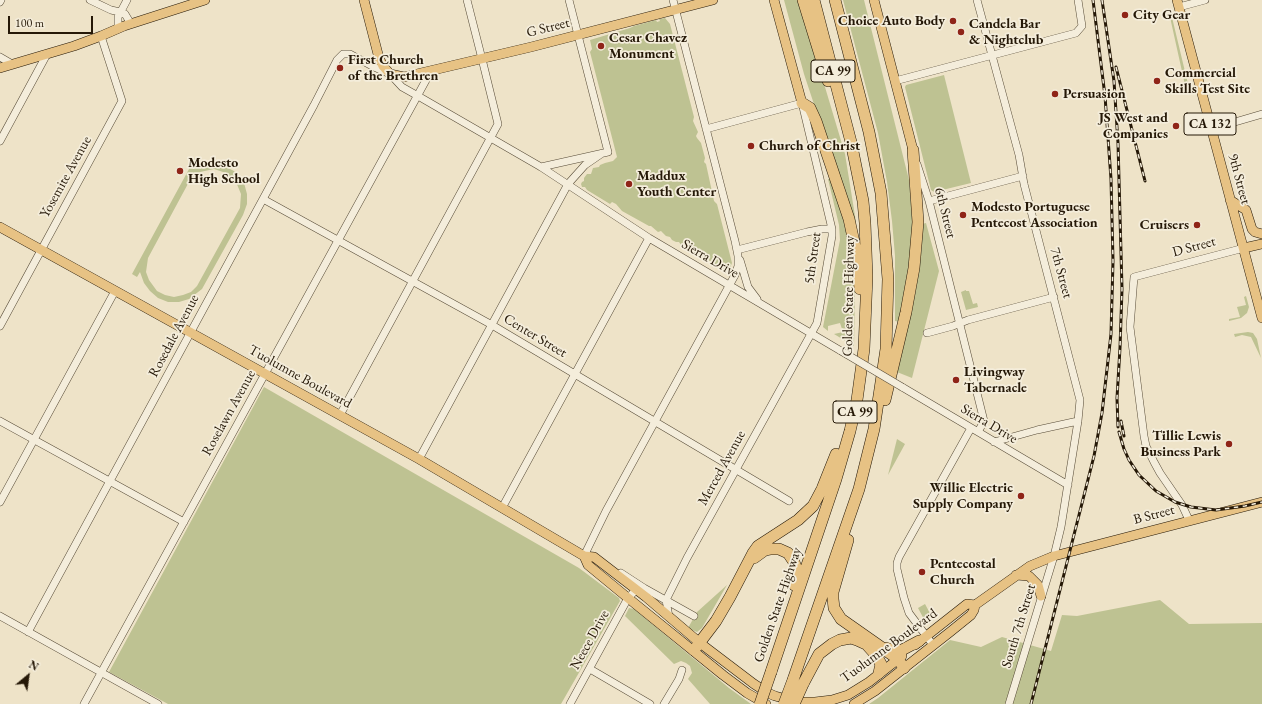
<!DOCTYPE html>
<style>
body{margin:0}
#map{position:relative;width:1262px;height:704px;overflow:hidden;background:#eee3c8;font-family:"EB Garamond",serif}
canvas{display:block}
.north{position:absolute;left:8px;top:656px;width:40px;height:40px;-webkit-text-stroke:3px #f4eddb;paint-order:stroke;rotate:29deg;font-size:11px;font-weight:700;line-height:16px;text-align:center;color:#251807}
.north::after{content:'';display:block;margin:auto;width:14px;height:18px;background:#251807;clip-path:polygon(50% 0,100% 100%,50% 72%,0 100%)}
.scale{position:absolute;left:8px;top:16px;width:85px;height:18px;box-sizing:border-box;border:2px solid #251807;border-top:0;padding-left:5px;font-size:12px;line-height:14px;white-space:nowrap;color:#251807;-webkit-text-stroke:3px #f4eddb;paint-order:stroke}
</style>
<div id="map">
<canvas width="1262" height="704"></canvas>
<div class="north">N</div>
<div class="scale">100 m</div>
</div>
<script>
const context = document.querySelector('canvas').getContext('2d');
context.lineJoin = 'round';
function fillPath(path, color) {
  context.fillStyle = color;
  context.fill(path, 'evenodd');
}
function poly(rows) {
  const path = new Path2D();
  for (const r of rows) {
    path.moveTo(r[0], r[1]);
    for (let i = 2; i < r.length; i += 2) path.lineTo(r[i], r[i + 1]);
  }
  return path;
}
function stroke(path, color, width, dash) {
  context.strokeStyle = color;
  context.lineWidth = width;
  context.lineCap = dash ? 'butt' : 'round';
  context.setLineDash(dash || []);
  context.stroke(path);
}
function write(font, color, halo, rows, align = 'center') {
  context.font = font + ' "EB Garamond",serif';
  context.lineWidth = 3.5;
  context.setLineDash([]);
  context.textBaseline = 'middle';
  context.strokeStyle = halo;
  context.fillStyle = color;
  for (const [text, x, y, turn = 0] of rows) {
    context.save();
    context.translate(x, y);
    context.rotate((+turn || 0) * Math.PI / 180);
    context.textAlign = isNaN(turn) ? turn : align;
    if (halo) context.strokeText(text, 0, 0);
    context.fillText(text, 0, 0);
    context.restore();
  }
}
fillPath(poly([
 [784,0,799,0,845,154,856,222,853,222,804,74],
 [843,0,864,0,909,180,913,227,911,258,900,322,895,321,895,256,892,221,887,182,878,133],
 [1168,8,1170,9,1188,84,1185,85],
 [665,18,670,24,694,117,693,121,698,132,696,136,697,138,701,143,705,158,704,162,706,164,714,201,717,204,732,263,730,268,726,270,681,245,679,242,676,242,672,240,670,237,666,236,661,231,658,232,651,226,649,226,622,211,616,204,612,202,610,204,587,190,585,187,582,187,581,184,582,182,584,181,584,178,587,174,591,174,593,168,599,167,600,165,605,163,613,161,617,157,590,52,592,49,590,40,630,28,634,26,656,20,657,22,660,21,659,19],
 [944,75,971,183,934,192,931,190,905,87,906,85],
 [195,158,200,161,197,167,214,164,224,166,234,171,244,183,247,194,247,204,243,215,202,289,189,299,179,302,168,302,158,298,150,291,144,283,140,272,137,277,132,274],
 [214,169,226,173,236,182,241,194,240,208,197,286,191,292,183,295,174,297,165,295,157,291,149,280,146,272,148,258,190,180,200,172],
 [828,179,830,179,843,215,853,255,855,290,854,346,834,334,843,332,840,323,828,326,828,331,823,327,840,240,839,225],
 [926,223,939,271,912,378,897,372,916,289,922,246,922,224],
 [966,290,966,291,969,291,973,304,977,303,978,307,966,310,961,292],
 [1246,296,1249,307,1247,313,1241,318,1229,321,1229,319,1240,317,1237,307,1246,305,1244,297],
 [1248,332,1253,333,1257,339,1261,358,1251,337,1242,335,1235,337,1234,334],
 [264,387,579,568,619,598,620,601,561,704,168,704,109,672],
 [897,439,905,444,888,475],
 [727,585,702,628,697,632,688,628,697,612],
 [1160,600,1189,624,1262,623,1262,704,869,704,878,698,950,640,981,647,1002,637,1051,651,1062,615,1077,616],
 [925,604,932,617,925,621,918,608],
 [629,608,634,609,729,688,751,704,710,704,688,679,692,673,690,666,686,663,681,661,674,664,625,616]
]), '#bec292');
const minor = poly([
 [90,0,111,10,120,12],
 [977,0,1019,155,1024,184,1080,400,1078,421,1061,527,1054,556,1009,704],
 [0,2,1,0],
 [1179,7,1205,0],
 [120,13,125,14,131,24],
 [118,29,118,17,127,0],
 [0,57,12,64],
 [895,81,1076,33,1082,26,1078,0],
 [1211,129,1262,114],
 [0,141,47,54],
 [917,164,929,201,984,421,978,432],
 [541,167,608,152,569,0],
 [263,199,492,325,789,501],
 [929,201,1023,176],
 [737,250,807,232,822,229,832,229],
 [740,260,748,287,757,299],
 [0,326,122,101,101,36],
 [927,333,953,326,968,320,1054,297],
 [902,387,1068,485],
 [340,415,498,124,482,59,467,0],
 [0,421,184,522],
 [994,442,1037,430,1078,421],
 [419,459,568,184,585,165,601,154],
 [0,502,115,291],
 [502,508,649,238],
 [1189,520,1182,505,1160,473,1154,462,1146,446,1144,436,1130,327,1134,277,1244,248],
 [584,556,606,511,735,275,738,266,738,256,735,241,673,0],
 [621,573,644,588],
 [0,616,158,704],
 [669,617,666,600,687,558,817,323,832,236,832,229,802,103,706,129],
 [28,632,314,105,337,60,343,54,350,54,372,66,390,74,402,87,418,96,541,167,649,238,841,351],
 [933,645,909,613,904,598,897,569,897,563,899,557,971,428],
 [590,669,650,704],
 [84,704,431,71],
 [570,704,628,598,636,590,644,588,694,616],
 [664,704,679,679,682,670]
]);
const major = poly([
 [364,0,379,58,383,66,390,74,404,77,531,47,713,0],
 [774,0,802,103],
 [874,0,913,150],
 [1177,0,1262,318],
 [0,68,74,46,101,36,124,26,205,0],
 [1230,200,1246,210,1252,229,1255,232,1262,234],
 [0,227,419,459,584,556,594,557,646,597,700,643,754,684,768,693,775,696,798,702,815,702,832,700,848,695,869,682,902,656],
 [1244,248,1262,244],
 [584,556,588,565,628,598,723,675,747,693,766,704],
 [1016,575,1029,576,1038,585,1041,596],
 [915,645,967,604,975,605,1030,566,1054,556,1262,502],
 [854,704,875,691,950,632,971,615,974,610,975,605]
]);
const highway = poly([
 [803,0,828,81],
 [802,103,810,108,816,121,849,219,857,256,860,289],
 [885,400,906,312,914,268,918,222,913,150],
 [848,540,833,592,833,599,834,608,841,619,898,659,904,668],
 [754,558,765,550,770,549,779,549,788,553,794,562,797,570,794,585],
 [868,646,876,655,881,664,879,673],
 [886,648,894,651,902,650,919,641],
 [694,650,716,621,730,597,753,553,758,546,798,520,813,506,822,489,836,454],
 [771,672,836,479,850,431,857,400,864,349,867,277,865,223,863,201,851,142,814,0],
 [793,680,859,489,874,429,886,349,888,279,881,193,869,132,835,0],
 [803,684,819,654,832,644,840,640,851,638,857,640,868,645]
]);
stroke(minor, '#574b37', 8);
stroke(major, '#251807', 10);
stroke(highway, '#251807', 12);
stroke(minor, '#f4eddb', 7);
stroke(major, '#e7c284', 9);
stroke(highway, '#e7c284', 11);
const rail = poly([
 [1102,0,1114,81,1118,143,1122,289,1120,348,1117,398,1118,427],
 [1116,67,1145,181],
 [1121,421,1124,436],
 [1119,432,1124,449,1129,460,1139,475,1156,491,1175,502,1191,507,1216,510,1245,506,1262,502],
 [1031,704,1094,456,1102,413,1111,334,1113,261,1111,179,1105,96,1093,0]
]);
stroke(rail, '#251807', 3);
stroke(rail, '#f4eddb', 1.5, [4.5]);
const minorBridge = poly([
 [841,351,902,387]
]);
const highwayBridge = poly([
 [760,704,771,672],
 [784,704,793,680],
 [794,704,803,684]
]);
stroke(minorBridge, '#574b37', 8, []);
stroke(highwayBridge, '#251807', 12, []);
stroke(minorBridge, '#f4eddb', 7);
stroke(highwayBridge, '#e7c284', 11);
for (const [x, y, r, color] of [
 [1125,15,4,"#8f2418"],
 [953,21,4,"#8f2418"],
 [961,32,4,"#8f2418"],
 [601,46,4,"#8f2418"],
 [340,68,4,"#8f2418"],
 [1157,81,4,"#8f2418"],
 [1055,94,4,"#8f2418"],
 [1176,126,4,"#8f2418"],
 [751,146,4,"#8f2418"],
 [180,171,4,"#8f2418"],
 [629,184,4,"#8f2418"],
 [963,215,4,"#8f2418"],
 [1197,225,4,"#8f2418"],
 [956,380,4,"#8f2418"],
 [1229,444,4,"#8f2418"],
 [1021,496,4,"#8f2418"],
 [922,572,4,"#8f2418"]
]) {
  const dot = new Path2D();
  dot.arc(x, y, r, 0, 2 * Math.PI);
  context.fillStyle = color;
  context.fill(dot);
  stroke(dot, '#f4eddb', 1.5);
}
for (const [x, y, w] of [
 [833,71,44],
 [1210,124,52],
 [855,412,44]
]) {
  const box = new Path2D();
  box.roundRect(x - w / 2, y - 11, w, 22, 3);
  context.fillStyle = '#f4eddb';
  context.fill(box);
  stroke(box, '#251807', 1);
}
write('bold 13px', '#251807', null, [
 ["CA 99",833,71],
 ["CA 132",1210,124],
 ["CA 99",855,412]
]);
write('bold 14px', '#251807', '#f4eddb', [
 ["City Gear",1133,15],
 ["Choice Auto Body",945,21,"right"],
 ["Candela Bar",969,24],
 ["& Nightclub",969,40],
 ["Cesar Chavez",609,38],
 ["Monument",609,54],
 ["First Church",348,60],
 ["of the Brethren",348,76],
 ["Commercial",1165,73],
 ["Skills Test Site",1165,89],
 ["Persuasion",1063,94],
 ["JS West and",1168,118,"right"],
 ["Companies",1168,134,"right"],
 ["Church of Christ",759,146],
 ["Modesto",188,163],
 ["High School",188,179],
 ["Maddux",637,176],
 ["Youth Center",637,192],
 ["Modesto Portuguese",971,207],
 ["Pentecost Association",971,223],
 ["Cruisers",1189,225,"right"],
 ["Livingway",964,372],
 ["Tabernacle",964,388],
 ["Tillie Lewis",1221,436,"right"],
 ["Business Park",1221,452,"right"],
 ["Willie Electric",1013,488,"right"],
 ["Supply Company",1013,504,"right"],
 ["Pentecostal",930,564],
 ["Church",930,580]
], 'left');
write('14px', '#251807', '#f4eddb', [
 ["G Street",548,28,-14],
 ["Yosemite Avenue",66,177,-61],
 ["9th Street",1239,179,75],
 ["6th Street",945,213,76],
 ["D Street",1194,247,-15],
 ["5th Street",813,258,-82],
 ["Sierra Drive",710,259,30],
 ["7th Street",1061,273,75],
 ["Golden State Highway",849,296,-89],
 ["Rosedale Avenue",174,336,-62],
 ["Center Street",535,336,31],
 ["Tuolumne Boulevard",300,377,29],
 ["Roselawn Avenue",229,413,-61],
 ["Sierra Drive",989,424,31],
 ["Merced Avenue",722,468,-61],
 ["B Street",1154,515,-15],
 ["Golden State Highway",778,605,-71],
 ["South 7th Street",1019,626,-73],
 ["Neece Drive",590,640,-61],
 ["Tuolumne Boulevard",889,646,-36]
]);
</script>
